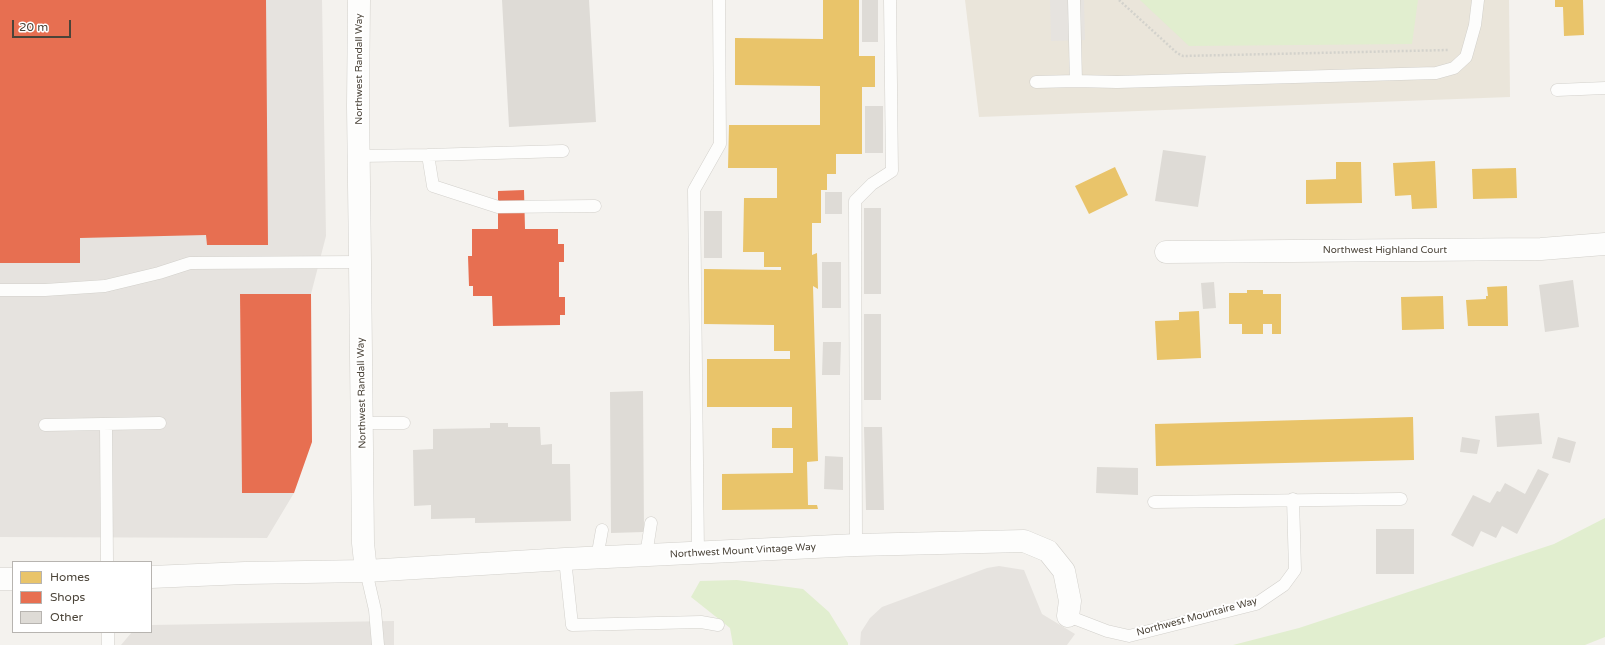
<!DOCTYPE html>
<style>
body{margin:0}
#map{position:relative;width:1605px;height:645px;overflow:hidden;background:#f4f2ee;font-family:"Varela Round",sans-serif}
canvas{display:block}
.legend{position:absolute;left:12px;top:561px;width:140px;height:72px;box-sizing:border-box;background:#fff;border:1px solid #b7b4b0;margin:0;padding:5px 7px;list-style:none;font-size:12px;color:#4b4439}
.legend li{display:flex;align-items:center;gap:8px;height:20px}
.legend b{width:20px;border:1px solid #b7b4b0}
.scale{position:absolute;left:12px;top:20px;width:59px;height:18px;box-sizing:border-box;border:2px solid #4b4439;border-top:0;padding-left:5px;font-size:12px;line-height:14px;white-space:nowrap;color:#4b4439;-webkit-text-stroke:3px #fff;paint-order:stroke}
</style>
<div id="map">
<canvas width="1605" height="645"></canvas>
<ul class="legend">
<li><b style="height:11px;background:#e9c46a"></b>Homes</li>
<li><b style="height:11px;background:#e76f51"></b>Shops</li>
<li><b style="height:11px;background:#dedbd6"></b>Other</li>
</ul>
<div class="scale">20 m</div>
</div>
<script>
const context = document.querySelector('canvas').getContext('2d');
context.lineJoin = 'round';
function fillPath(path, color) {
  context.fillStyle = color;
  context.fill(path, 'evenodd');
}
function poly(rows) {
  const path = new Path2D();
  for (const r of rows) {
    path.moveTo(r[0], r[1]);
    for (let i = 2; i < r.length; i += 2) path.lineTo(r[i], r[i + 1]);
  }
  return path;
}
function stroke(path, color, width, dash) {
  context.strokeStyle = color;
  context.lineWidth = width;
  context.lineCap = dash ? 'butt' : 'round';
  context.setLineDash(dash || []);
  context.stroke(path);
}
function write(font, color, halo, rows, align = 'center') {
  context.font = font + ' "Varela Round",sans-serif';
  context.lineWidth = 4;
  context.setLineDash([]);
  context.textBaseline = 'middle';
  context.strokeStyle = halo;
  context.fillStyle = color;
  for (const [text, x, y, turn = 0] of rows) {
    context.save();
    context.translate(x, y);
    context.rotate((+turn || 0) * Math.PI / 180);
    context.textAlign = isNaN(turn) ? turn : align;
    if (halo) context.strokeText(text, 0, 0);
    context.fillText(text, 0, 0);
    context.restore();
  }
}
fillPath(poly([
 [965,0,1509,0,1510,97,979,117]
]), '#eae5da');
fillPath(poly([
 [1140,0,1418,0,1412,44,1189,46],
 [1605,518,1605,637,1585,645,1233,645,1299,628,1554,544],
 [737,580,803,589,829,612,848,643,848,645,733,645,730,628,691,597,700,581]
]), '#e1eecf');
fillPath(poly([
 [0,0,322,0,326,236,311,294,240,295,242,493,294,493,267,538,0,537],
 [1050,0,1084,0,1085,40,1051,41],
 [999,566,1024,570,1042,614,1075,634,1067,645,860,645,861,632,870,618,882,607,987,568],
 [394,621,394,645,121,645,132,632,151,632,151,625]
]), '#e6e3df');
fillPath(poly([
 [823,0,859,0,859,56,875,56,875,87,862,87,862,154,836,154,836,174,827,174,827,190,821,190,821,223,812,223,812,255,817,253,818,289,813,286,818,461,807,462,808,505,817,505,818,509,722,510,722,474,793,473,793,448,772,448,772,428,792,428,792,407,707,407,707,359,790,359,790,351,774,351,774,325,704,324,704,269,781,270,781,267,764,267,764,252,743,252,744,198,777,198,777,168,728,168,729,125,820,125,820,86,735,85,735,38,823,39],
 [1555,0,1583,0,1584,35,1564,36,1563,7,1555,7],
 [1435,161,1437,208,1412,209,1411,195,1395,196,1393,163],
 [1336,162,1361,162,1362,203,1306,204,1306,180,1336,179],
 [1115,167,1128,195,1089,214,1075,186],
 [1516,168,1517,198,1473,199,1472,169],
 [1507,286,1508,326,1468,326,1466,300,1486,299,1486,296,1488,296,1487,287],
 [1247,290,1263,290,1263,294,1281,294,1281,334,1272,334,1272,324,1263,324,1263,334,1242,334,1242,324,1229,324,1229,293,1247,293],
 [1443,296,1444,329,1402,330,1401,297],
 [1199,311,1201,358,1157,360,1155,321,1179,320,1179,312],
 [1413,417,1414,460,1156,466,1155,424]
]), '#e9c46a');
fillPath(poly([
 [0,0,266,0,268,245,207,245,206,235,80,238,80,263,0,263],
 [524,190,525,229,558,229,558,244,564,244,564,262,559,262,559,297,565,297,565,315,560,315,560,325,493,326,492,296,473,296,473,286,469,286,468,256,472,256,472,229,498,229,498,191],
 [240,294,311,294,312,442,294,493,242,493]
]), '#e76f51');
fillPath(poly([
 [502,0,589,0,596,122,509,127],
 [862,0,878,0,878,42,862,42],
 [865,106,883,106,883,153,865,153],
 [1163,150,1206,156,1198,207,1155,201],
 [825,192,842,192,842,214,825,214],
 [864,208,881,208,881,294,864,294],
 [704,211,722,211,722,258,704,258],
 [822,262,841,262,841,308,822,308],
 [1573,280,1579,327,1545,332,1539,285],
 [1214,282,1216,308,1203,309,1201,283],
 [864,314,881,314,881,400,864,400],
 [823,342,841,342,840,375,822,375],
 [643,391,644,532,611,533,610,392],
 [1539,413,1542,444,1497,447,1495,416],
 [490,423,508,423,508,427,540,427,541,445,552,444,552,464,570,464,571,521,475,523,475,518,431,519,431,505,414,506,413,450,433,449,433,429,490,428],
 [864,427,882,427,884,510,866,510],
 [1462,437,1480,440,1477,454,1460,452],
 [1558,437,1576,442,1570,463,1552,458],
 [825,456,843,457,843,490,824,489],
 [1097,467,1138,468,1138,495,1096,493],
 [1538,469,1549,474,1517,534,1502,526,1496,538,1481,531,1473,547,1451,535,1473,495,1490,503,1497,491,1500,492,1505,483,1525,494],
 [1376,529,1414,529,1414,574,1376,574]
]), '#dedbd6');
const service = poly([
 [1074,0,1076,81],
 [1036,82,1076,81,1117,82,1436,73,1454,68,1466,57,1475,25,1478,0],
 [1557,90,1605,88],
 [428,155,563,151],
 [359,156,428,155,433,186,498,207,595,206],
 [0,290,45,290,105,286,159,273,190,263,360,262],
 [362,423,404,423],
 [106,424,107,562],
 [45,425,160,423],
 [1154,502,1401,499],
 [856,545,855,201,872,184,892,171,890,0],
 [698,553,694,190,720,144,719,0],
 [646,555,651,523],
 [597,558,602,530],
 [565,559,572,625,701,622,718,625],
 [366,571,375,610,378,645],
 [1068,616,1107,631,1129,636,1256,604,1284,585,1295,570,1293,499],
 [108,632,108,645]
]);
const minor = poly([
 [1166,252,1541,249,1605,244],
 [366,571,565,559,856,545,1024,541,1048,551,1064,571,1070,601,1068,616]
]);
const tertiary = poly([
 [151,577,245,573,366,571,363,543,360,262,358,106,359,0],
 [0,579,13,579]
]);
stroke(service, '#d2d0cb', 13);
stroke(minor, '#d2d0cb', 23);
stroke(tertiary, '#d2d0cb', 23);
stroke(poly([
 [1119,0,1177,53,1183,56,1449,50]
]), '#d3d2cc', 2.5, [2, 2]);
stroke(service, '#fdfdfc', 12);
stroke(minor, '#fdfdfc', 22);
stroke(tertiary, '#fdfdfc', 22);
write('10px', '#4b4439', '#fff', [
 ["Northwest Randall Way",359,69,-90],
 ["Northwest Highland Court",1385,250],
 ["Northwest Randall Way",362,393,-91],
 ["Northwest Mount Vintage Way",743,551,-3],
 ["Northwest Mountaire Way",1197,617,-15]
]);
</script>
